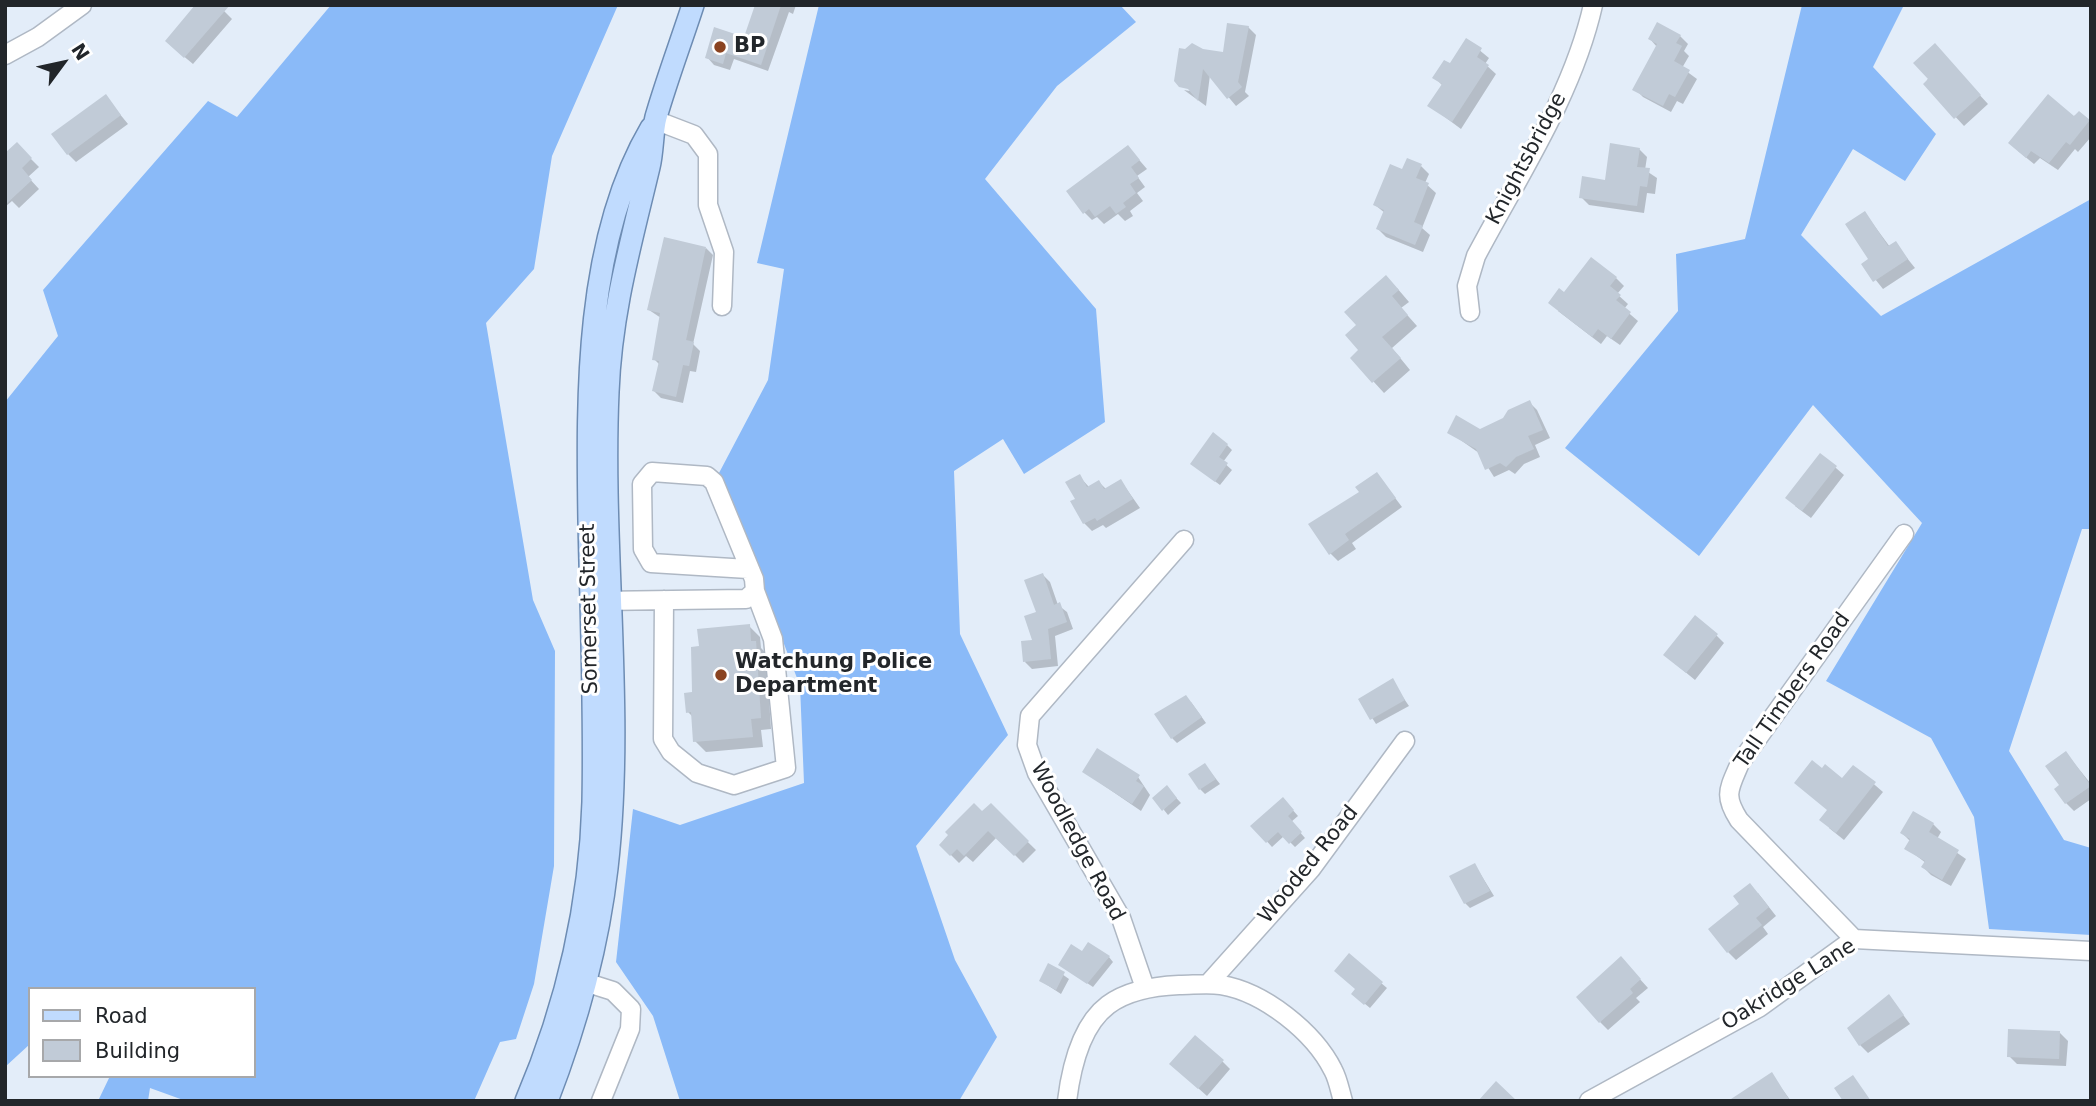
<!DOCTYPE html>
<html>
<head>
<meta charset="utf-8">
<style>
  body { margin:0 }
  #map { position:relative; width:2096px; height:1106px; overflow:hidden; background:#e3edf9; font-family:"DejaVu Sans",sans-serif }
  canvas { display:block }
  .frame { position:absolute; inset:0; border:7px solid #22262a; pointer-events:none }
  .legend { position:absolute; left:28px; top:987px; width:228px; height:91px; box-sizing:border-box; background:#fff; border:2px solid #a7a8aa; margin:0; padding:9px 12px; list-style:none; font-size:21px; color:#22262a }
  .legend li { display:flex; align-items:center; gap:14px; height:35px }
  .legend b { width:35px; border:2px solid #a7a8aa }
  .north { position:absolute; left:28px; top:28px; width:70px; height:70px; -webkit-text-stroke:5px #fff; paint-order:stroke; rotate:57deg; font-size:19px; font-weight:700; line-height:28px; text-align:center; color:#22262a }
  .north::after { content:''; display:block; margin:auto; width:24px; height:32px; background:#22262a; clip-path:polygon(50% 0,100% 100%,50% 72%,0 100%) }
</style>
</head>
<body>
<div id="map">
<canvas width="2096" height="1106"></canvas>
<div class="frame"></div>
<ul class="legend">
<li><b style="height:9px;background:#c0dbfe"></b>Road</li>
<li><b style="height:19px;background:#c1cbd7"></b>Building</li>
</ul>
<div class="north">N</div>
</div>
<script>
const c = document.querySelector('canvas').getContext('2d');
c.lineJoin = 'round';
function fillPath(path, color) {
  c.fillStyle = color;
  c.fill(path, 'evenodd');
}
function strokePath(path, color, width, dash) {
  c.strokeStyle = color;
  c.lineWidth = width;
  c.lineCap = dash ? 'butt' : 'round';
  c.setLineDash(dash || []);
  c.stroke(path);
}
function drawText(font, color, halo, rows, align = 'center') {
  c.font = font + ' "DejaVu Sans",sans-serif';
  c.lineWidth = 6;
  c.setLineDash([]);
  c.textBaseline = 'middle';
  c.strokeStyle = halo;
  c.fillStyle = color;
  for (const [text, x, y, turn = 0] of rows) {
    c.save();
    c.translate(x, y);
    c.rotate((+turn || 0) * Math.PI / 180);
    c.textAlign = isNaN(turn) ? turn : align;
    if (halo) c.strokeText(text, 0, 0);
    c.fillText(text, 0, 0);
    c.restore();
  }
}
const forest = new Path2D(`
  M 331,5 L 618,5 L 552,156 L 534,269 L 486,323 L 533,600 L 555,651 L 554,866 L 534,984 L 516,1039 L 500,1042 L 474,1101 L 186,1101 L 150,1088 L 148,1101 L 98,1101 L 110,1076 L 254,1076 L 254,989 L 30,989 L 30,1044 L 5,1067 L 5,402 L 58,336 L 43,290 L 208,101 L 237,117 Z
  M 819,5 L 1120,5 L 1136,22 L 1057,86 L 985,179 L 1096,309 L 1105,422 L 1024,474 L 1003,439 L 954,471 L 960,634 L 1008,735 L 916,846 L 955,960 L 997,1037 L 959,1101 L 680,1101 L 653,1016 L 616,962 L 633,809 L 680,825 L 804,783 L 800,686 L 719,473 L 768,380 L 784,269 L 757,263 Z
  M 1802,5 L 1904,5 L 1873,67 L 1936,134 L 1905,181 L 1853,149 L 1801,235 L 1881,316 L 2091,199 L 2091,529 L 2082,529 L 2009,751 L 2064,840 L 2091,848 L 2091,935 L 1989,929 L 1974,817 L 1931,738 L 1826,681 L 1922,523 L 1813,405 L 1699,556 L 1565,448 L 1678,311 L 1676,254 L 1745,239 Z`);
const shadow = new Path2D(`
  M 756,5 L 796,5 L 793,14 L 789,12 L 768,71 L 734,59 L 730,70 L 714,65 L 707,57 L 745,39 Z
  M 224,11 L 232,19 L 193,64 L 175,49 Z
  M 1248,27 L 1256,35 L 1245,92 L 1249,96 L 1236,106 L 1210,75 L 1206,106 L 1184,90 L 1196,92 L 1203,50 L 1225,54 Z
  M 1680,36 L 1688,44 L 1684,51 L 1689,56 L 1682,68 L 1697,79 L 1683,104 L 1677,101 L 1671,112 L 1643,97 L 1635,89 L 1657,47 L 1650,39 Z
  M 1467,40 L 1489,58 L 1485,64 L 1496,74 L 1461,129 L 1430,106 L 1443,86 L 1434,77 L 1450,66 Z
  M 1942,54 L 1988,104 L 1964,126 L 1925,84 Z
  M 105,96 L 128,124 L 76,162 L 68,154 Z
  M 2079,113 L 2091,123 L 2091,137 L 2078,152 L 2075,149 L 2058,170 L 2040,158 L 2034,164 L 2018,151 Z
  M 17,145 L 39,167 L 28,177 L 39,189 L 19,208 L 12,201 L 5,207 L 5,156 Z
  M 1128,147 L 1147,169 L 1137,176 L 1145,187 L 1137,193 L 1143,201 L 1130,211 L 1133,216 L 1125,221 L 1118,214 L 1104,224 L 1097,217 L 1092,220 L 1084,212 Z
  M 1639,149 L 1647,157 L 1645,170 L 1657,178 L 1655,194 L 1647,193 L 1644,213 L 1589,205 L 1581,197 L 1607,182 Z
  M 1421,166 L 1429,174 L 1425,183 L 1436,193 L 1422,228 L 1430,235 L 1423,252 L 1386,237 L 1378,229 L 1385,213 L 1375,205 Z
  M 1865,213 L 1890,247 L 1895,243 L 1915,268 L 1883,289 L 1863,264 L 1871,259 Z
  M 706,248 L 713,255 L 693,344 L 700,351 L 696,372 L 690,371 L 683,403 L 661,398 L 654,391 L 660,365 L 654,359 L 661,318 L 649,310 Z
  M 1616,278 L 1624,286 L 1617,294 L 1628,304 L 1624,309 L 1638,321 L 1620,345 L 1607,336 L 1601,344 L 1558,311 L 1564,294 Z
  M 1397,288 L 1409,302 L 1401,308 L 1417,326 L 1392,348 L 1410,370 L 1384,393 L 1352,358 L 1361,351 L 1358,325 Z
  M 1529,402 L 1537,410 L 1550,438 L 1535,445 L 1540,457 L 1524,464 L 1515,474 L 1509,470 L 1494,477 L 1479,453 L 1449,432 L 1479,431 L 1504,419 Z
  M 1227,445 L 1232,450 L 1223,462 L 1232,470 L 1220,485 L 1197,468 Z
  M 1821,455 L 1844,475 L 1811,518 L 1795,506 Z
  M 1377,474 L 1402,507 L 1352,543 L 1356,549 L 1338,561 L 1330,553 L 1361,492 Z
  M 1079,476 L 1089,487 L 1099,482 L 1106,489 L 1121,481 L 1140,508 L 1106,528 L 1103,525 L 1092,531 L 1084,523 L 1077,499 Z
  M 1043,575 L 1050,582 L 1058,605 L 1067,612 L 1073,629 L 1055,636 L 1058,666 L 1032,669 L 1025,662 L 1035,642 Z
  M 749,626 L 760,637 L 761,648 L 766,653 L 771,729 L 761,730 L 763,747 L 706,752 L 695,741 L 693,717 L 688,712 L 694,694 Z
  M 1716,635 L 1724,643 L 1695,680 L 1673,662 Z
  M 1392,681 L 1409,706 L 1376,724 L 1360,699 Z
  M 1191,702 L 1206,723 L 1177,743 L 1172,738 Z
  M 2066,753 L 2091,784 L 2091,799 L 2074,811 L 2066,803 L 2062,786 Z
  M 1205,765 L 1220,784 L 1205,794 L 1200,789 Z
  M 1854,767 L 1883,792 L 1844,840 L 1829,828 L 1829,810 L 1843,781 Z
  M 1084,772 L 1138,777 L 1150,795 L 1141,811 Z
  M 1167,788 L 1181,803 L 1168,815 L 1164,810 Z
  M 1283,799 L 1298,816 L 1291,822 L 1305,838 L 1295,847 L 1284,836 L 1272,847 L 1253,826 Z
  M 991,806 L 1036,850 L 1023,863 L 997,837 L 973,862 L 966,856 L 959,863 L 941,845 Z
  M 1933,824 L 1941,832 L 1937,839 L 1966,859 L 1951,886 L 1931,875 L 1923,867 L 1926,863 L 1906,848 L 1910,841 L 1902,833 Z
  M 1475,865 L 1494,896 L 1470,908 L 1465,903 Z
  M 1758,893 L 1776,916 L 1763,927 L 1768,934 L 1736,960 L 1728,952 Z
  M 1082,954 L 1109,957 L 1113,962 L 1093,987 L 1060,965 Z
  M 1349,956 L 1387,988 L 1370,1008 L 1359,999 Z
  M 1049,965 L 1069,979 L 1061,994 L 1041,981 Z
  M 1629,967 L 1648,988 L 1636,998 L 1640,1002 L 1608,1030 L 1600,1022 Z
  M 1889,996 L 1910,1024 L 1868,1053 L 1860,1045 Z
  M 2060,1033 L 2068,1041 L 2066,1066 L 2017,1064 L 2009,1056 Z
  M 1222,1061 L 1230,1069 L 1207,1096 L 1180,1072 Z
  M 1771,1074 L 1791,1101 L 1730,1101 Z`);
const building = new Path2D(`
  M 195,5 L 230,5 L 184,58 L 165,41 Z
  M 755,5 L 781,5 L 761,65 L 726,53 L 723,64 L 705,58 L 714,27 L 744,37 Z
  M 1657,22 L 1681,35 L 1676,43 L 1682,46 L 1674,61 L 1690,70 L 1675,97 L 1669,94 L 1663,106 L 1632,90 L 1657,44 L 1648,39 Z
  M 1227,23 L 1249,26 L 1238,82 L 1242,87 L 1227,99 L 1203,69 L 1198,101 L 1188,89 L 1179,87 L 1174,81 L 1179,48 L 1185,49 L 1192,43 L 1203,49 L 1223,52 Z
  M 1466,38 L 1482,48 L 1477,57 L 1489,65 L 1452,122 L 1427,106 L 1442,84 L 1432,78 L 1444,60 L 1450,63 Z
  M 1935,43 L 1981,95 L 1954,119 L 1923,84 L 1928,79 L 1913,63 Z
  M 106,94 L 121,115 L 67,155 L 51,134 Z
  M 2048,94 L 2074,116 L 2079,111 L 2090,120 L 2070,145 L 2066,142 L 2049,163 L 2031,151 L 2026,158 L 2008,143 Z
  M 17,142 L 32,158 L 22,168 L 32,180 L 5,205 L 5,153 Z
  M 1610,143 L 1640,148 L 1637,167 L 1650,168 L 1647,187 L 1640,186 L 1637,206 L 1579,198 L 1582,176 L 1605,180 Z
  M 1128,145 L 1140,160 L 1131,167 L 1139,178 L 1130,184 L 1136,193 L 1123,203 L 1126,207 L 1116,214 L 1110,206 L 1095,217 L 1089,209 L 1083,214 L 1066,191 Z
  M 1407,158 L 1422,164 L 1416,178 L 1429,183 L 1414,222 L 1423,226 L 1415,245 L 1376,229 L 1384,210 L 1373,205 L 1390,164 L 1402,169 Z
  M 1865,211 L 1888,246 L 1896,241 L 1908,259 L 1873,282 L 1861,264 L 1868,259 L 1845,224 Z
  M 664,237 L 706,247 L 686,340 L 694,342 L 689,366 L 683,365 L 676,397 L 652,391 L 659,361 L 652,360 L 660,313 L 647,310 Z
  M 1591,257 L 1617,277 L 1610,286 L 1621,295 L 1616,300 L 1631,312 L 1611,339 L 1598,329 L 1592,337 L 1548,303 L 1559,288 L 1564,292 Z
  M 1386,275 L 1399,290 L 1392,296 L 1408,315 L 1382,337 L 1401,358 L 1372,383 L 1350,358 L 1358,350 L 1345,335 L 1356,325 L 1344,312 Z
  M 1530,400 L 1543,430 L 1528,436 L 1534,449 L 1516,457 L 1506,467 L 1500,463 L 1485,470 L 1476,449 L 1447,433 L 1456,415 L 1480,429 L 1503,418 L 1508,410 Z
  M 1213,432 L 1228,444 L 1219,457 L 1228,463 L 1215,482 L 1190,464 Z
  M 1820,453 L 1837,466 L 1802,511 L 1785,498 Z
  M 1377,472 L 1396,498 L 1345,534 L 1349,540 L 1329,555 L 1308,524 L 1359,492 L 1355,487 Z
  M 1080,474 L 1087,487 L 1099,480 L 1104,489 L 1121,479 L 1133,499 L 1097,521 L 1095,518 L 1083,524 L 1070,501 L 1075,499 L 1065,482 Z
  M 1043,573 L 1054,605 L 1060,602 L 1067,622 L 1048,629 L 1051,659 L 1023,662 L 1021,641 L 1032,640 L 1024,616 L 1036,612 L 1024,580 Z
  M 1695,615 L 1718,634 L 1686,673 L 1663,655 Z
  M 750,624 L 751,641 L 756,641 L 761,718 L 751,719 L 753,737 L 693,742 L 691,712 L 686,713 L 684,693 L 692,692 L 691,647 L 699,646 L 697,629 Z
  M 1393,678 L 1405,700 L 1370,720 L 1358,699 Z
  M 1186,695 L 1202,717 L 1171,739 L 1154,714 Z
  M 1097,748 L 1140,775 L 1136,781 L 1144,786 L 1132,804 L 1082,772 Z
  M 2066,751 L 2091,786 L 2065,804 L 2054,789 L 2059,785 L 2045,766 Z
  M 1812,760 L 1822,768 L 1825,764 L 1842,778 L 1853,765 L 1876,782 L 1836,833 L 1819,820 L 1827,810 L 1794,783 Z
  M 1205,763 L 1216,779 L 1199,790 L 1188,774 Z
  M 1167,785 L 1177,798 L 1162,811 L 1152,798 Z
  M 1283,797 L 1294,810 L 1288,816 L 1302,832 L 1289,844 L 1278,832 L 1266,843 L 1250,826 Z
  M 974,803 L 982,811 L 991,803 L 1029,841 L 1014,856 L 988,831 L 964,856 L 957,849 L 950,856 L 939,845 L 948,835 L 945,832 Z
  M 1913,811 L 1934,823 L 1929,832 L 1959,850 L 1942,880 L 1921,867 L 1925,861 L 1904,849 L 1910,839 L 1900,833 Z
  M 1475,863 L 1490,891 L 1464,904 L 1449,876 Z
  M 1750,883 L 1769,907 L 1756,918 L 1762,925 L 1727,953 L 1708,929 L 1739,904 L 1733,896 Z
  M 1088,942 L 1110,956 L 1087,984 L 1058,965 L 1071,944 L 1082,951 Z
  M 1349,953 L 1383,982 L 1364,1005 L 1351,994 L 1355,989 L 1334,971 Z
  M 1621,956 L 1641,979 L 1630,989 L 1633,993 L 1599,1023 L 1576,997 Z
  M 1048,963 L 1065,972 L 1056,990 L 1039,981 Z
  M 1889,994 L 1904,1015 L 1859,1046 L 1847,1028 Z
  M 2008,1029 L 2060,1031 L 2059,1059 L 2007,1057 Z
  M 1195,1035 L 1224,1060 L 1198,1089 L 1169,1064 Z
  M 1772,1072 L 1790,1101 L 1728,1101 Z
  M 1853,1075 L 1871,1101 L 1843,1101 L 1834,1088 Z
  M 1496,1081 L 1517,1101 L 1478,1101 Z`);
const minor = new Path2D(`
  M 5,55 L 38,37 L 82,5
  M 655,120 L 694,135 L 708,154 L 708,205 L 724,252 L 722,306
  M 1470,312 L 1467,286 L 1476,256 C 1519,175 1573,94 1593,5
  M 664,600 L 663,739 L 671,752 L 697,773 L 734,785 L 786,768 L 773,639 L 755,591
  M 599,601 L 746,599 L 755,591 L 754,579 L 714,482 L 707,476 L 652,472 L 642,484 L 643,549 L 651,563 L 748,569
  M 1854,939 L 1739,820 C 1723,795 1729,789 1740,763 L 1904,534
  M 575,979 L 613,991 L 631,1009 L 630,1029 L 601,1101
  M 1208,984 L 1311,869 L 1405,741
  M 1145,988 L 1121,918 L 1037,773 L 1027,745 L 1030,716 L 1184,540
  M 1067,1101 C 1071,1069 1080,1026 1108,1005 C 1128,990 1155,986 1179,985 C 1193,985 1207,983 1221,985 C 1264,992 1314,1032 1333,1070 C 1338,1079 1340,1091 1343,1101
  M 1589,1101 L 1760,1007 L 1854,939 L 2091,951`);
const major = new Path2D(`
  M 526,1101 C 566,1007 590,904 593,802 C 595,709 591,614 589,521 C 587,394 585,240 651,128
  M 547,1101 C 576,1026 598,948 607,868 C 625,711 601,550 608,392 C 611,312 631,243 649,167 C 653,151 652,133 656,117 C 667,79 681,42 693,5`);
const markers = [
  [720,47,7,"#8a4320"],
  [721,675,7,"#8a4320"]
];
const poiNames = [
  ["BP",734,47],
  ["Watchung Police",735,663],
  ["Department",735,687]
];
const streetNames = [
  ["Knightsbridge",1527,159,-62],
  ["Somerset Street",590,609,-91],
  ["Tall Timbers Road",1793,691,-55],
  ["Woodledge Road",1077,842,62],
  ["Wooded Road",1309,865,-51],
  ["Oakridge Lane",1789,985,-32]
];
fillPath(forest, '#8abaf8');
fillPath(shadow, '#0003');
fillPath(building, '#c1cbd7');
strokePath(minor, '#afb8c4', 21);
strokePath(major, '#6d8cb3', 24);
strokePath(minor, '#fff', 18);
strokePath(major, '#c0dbfe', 21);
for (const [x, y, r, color] of markers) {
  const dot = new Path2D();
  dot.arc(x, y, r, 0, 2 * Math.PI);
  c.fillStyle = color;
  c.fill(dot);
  strokePath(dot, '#fff', 2.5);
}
drawText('bold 21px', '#22262a', '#fff', poiNames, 'left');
drawText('21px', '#22262a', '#fff', streetNames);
</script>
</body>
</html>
